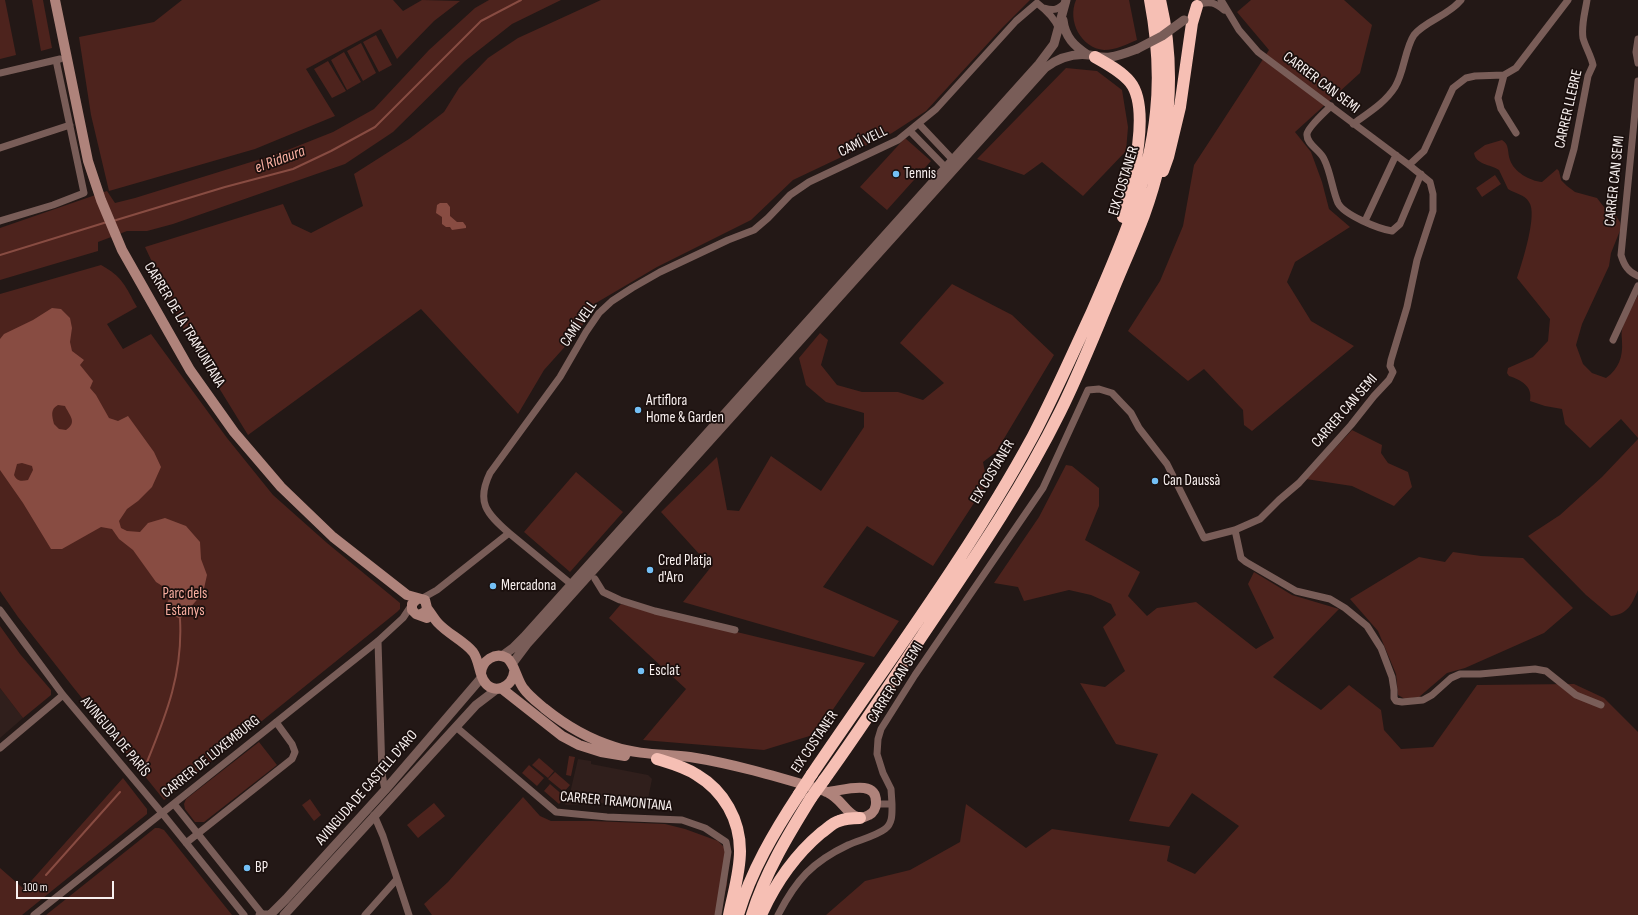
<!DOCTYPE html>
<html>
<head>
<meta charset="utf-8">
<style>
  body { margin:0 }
  #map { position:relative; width:1638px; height:915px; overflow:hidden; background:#231816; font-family:"Sofia Sans Condensed",sans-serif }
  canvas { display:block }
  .scale { position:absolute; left:16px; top:881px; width:98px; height:18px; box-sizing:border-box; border:2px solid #f8f0ef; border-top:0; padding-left:5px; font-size:12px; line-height:14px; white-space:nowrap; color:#f8f0ef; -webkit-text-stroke:3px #1a0f0d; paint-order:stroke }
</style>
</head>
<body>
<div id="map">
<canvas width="1638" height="915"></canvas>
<div class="scale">100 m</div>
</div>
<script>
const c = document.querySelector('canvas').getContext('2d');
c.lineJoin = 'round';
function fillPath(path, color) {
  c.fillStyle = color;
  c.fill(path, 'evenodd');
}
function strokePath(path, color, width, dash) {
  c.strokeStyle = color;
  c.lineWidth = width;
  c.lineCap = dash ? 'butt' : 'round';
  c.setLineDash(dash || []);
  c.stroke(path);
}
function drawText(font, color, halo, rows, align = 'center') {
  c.font = font + ' "Sofia Sans Condensed",sans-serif';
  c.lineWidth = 3.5;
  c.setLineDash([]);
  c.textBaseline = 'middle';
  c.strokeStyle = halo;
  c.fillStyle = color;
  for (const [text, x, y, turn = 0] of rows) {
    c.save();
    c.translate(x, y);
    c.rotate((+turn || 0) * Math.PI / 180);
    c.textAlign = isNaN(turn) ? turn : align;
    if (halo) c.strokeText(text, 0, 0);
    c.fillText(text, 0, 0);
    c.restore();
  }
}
const built = new Path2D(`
  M 0,688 L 23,718 L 0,738 Z
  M 578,759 L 591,761 L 591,764 L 648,775 L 652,779 L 647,804 L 640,808 L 601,803 L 565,805 L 570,793 Z`);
const green = new Path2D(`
  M 0,0 L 5,0 L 16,55 L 0,59 Z
  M 32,0 L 43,0 L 52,48 L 41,51 Z
  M 182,0 L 393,0 L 403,11 L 422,0 L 460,1 L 434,21 L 397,59 L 381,29 L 306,69 L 335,116 L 255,149 L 109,191 L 91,115 L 79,37 L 154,22 Z
  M 489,0 L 561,0 L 512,24 L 465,61 L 393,132 L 345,164 L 173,224 L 147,231 L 127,231 L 98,242 L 98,251 L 0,280 L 0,228 L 107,191 L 115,203 L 135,198 L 280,153 L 333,132 L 374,109 L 429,50 L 475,8 Z
  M 601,0 L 1030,0 L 1002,28 L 926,111 L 892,133 L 793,180 L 751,220 L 657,267 L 596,303 L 579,331 L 544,370 L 518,414 L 421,309 L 248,435 L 187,336 L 145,247 L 283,204 L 292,224 L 311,233 L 363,206 L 354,174 L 409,139 L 444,112 L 459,88 L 488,58 L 518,38 Z
  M 1076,0 L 1129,0 L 1137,40 C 1127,44 1116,50 1104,50 C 1081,48 1067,21 1076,0 Z
  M 1251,0 L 1344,0 L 1372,25 L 1360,73 L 1295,132 L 1311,152 L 1322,182 L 1329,209 L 1350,227 L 1295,262 L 1287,282 L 1311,321 L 1354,346 L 1252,431 L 1244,425 L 1243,410 L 1204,369 L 1188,381 L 1128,331 L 1160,281 L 1183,226 L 1194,165 L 1269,50 L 1237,12 Z
  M 376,35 L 392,65 L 379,72 L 363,42 Z
  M 361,43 L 376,73 L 363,81 L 347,51 Z
  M 344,52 L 361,82 L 347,90 L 331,60 Z
  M 328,61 L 346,91 L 332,98 L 314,69 Z
  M 1066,68 L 1097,71 L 1122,90 L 1128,127 L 1126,151 L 1083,196 L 1042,162 L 1024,175 L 977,159 Z
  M 905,138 L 931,161 L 887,210 L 860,187 Z
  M 1502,140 C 1510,145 1507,152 1510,160 C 1514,172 1530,181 1542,182 L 1557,169 L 1559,171 L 1561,180 L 1567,186 L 1575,192 L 1597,198 L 1607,211 L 1616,216 L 1620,222 L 1621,228 L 1611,253 L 1609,266 L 1582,324 L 1576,345 L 1583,364 L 1592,373 L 1606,378 C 1619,369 1623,356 1622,342 C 1622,338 1621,333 1622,330 C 1624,320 1633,305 1638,295 L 1638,438 L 1621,419 L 1590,448 L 1565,424 L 1562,409 L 1545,406 L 1530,401 C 1533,386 1521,380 1509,376 L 1507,373 L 1508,368 L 1533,357 L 1548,341 L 1550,319 L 1517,278 C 1522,263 1538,214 1529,202 C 1524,194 1516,194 1508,189 L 1499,170 C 1490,164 1476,165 1474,153 L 1485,145 Z
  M 1495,175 L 1501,184 L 1482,197 L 1476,188 Z
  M 101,265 C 123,277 125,286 137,307 L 107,324 L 123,349 L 151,334 L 227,438 L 273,495 L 327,543 L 400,603 L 400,609 L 397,612 L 164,800 L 73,687 L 18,617 L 0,591 L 0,294 Z
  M 952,284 L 1012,315 L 1054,355 L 996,452 L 983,462 L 987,483 L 933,566 L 867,526 L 823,587 L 899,621 L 874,657 L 683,602 L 711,567 L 661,512 L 717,457 L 727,510 L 739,511 L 771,456 L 821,491 L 864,427 L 864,413 L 826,402 L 806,385 L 799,358 L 820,333 L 828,340 L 821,365 L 837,385 L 862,392 L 898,392 L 923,400 L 944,383 L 900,343 Z
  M 1352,430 L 1382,445 L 1381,453 L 1388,463 L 1408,472 L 1412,487 L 1394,506 L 1352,486 L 1306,479 Z
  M 1638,439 L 1638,590 C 1632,603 1629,614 1611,616 L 1586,595 L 1528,536 L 1560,515 L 1602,477 Z
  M 1066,465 L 1072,466 L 1099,488 L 1099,506 L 1085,540 L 1140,572 L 1128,596 L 1147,616 L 1157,608 L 1196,602 L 1256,649 L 1274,638 L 1248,584 L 1254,572 L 1292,595 L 1339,609 L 1273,677 L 1321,710 L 1349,685 L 1381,710 L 1384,730 L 1401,749 L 1433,747 L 1477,685 L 1574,684 L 1604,698 L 1638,732 L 1638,915 L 826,915 L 865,881 L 910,870 L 960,842 L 966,804 L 1026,848 L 1052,829 L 1170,846 L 1167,861 L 1195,874 L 1239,826 L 1192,793 L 1169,827 L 1129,821 L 1158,754 L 1116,744 L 1080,683 L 1105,687 L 1125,671 L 1103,627 L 1116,615 L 1111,604 L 1091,595 L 1069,590 L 1024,601 L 1018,587 L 994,583 L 1039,517 Z
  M 576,472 L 623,512 L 570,572 L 524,532 Z
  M 1453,552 L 1481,556 L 1523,558 L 1573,608 L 1544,633 L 1465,668 L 1447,673 L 1419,697 L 1405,699 L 1398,695 L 1396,674 L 1378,631 L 1350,599 L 1419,557 L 1445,562 Z
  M 621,604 L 865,663 L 816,734 L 764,750 L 643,740 L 686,689 L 609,618 Z
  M 0,626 L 20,654 L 51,690 L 51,695 L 23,718 L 0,688 Z
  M 259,742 L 277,765 L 204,822 L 195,822 L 185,809 L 184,804 L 186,799 Z
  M 569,756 L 575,757 L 571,776 L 566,775 Z
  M 539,758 L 554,771 L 548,778 L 532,765 Z
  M 529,765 L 544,778 L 537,786 L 522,773 Z
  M 555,772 L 570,785 L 564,792 L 548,779 Z
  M 123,778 L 147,809 L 147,814 L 22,915 L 0,915 L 0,868 L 24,889 Z
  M 550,784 L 565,797 L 559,804 L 544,791 Z
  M 523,797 L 540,816 L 551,821 L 593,821 L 665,824 L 685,829 L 718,841 L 725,848 L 728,860 L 727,885 L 718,915 L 432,915 L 424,904 L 448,882 Z
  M 310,799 L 321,815 L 314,821 L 302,805 Z
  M 434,803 L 445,816 L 418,838 L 407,825 Z
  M 155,828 L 159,828 L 164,830 L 232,915 L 46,915 Z`);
const water = new Path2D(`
  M 440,203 L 447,203 L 450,207 L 450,216 L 457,222 L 463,222 L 466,226 L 466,228 L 452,230 L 450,227 L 446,227 L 442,224 L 442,217 L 436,213 L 437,205 Z
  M 52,308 L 61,309 L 70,318 L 72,328 L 70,342 L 72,351 L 84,360 L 80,365 L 93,381 L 90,388 L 96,395 L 109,418 L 118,421 L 128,416 L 154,452 L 161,467 L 152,487 L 138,501 L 127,509 L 119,521 L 121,528 L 127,531 L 140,532 L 148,523 L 165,518 L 186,526 L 200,542 L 201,559 L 207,575 L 203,593 L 180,619 L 175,616 L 168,614 L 167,603 L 170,597 L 167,589 L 156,582 L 133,550 L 119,539 L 112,529 L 101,527 L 62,549 L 51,549 L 23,503 L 0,470 L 0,339 L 4,334 L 33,320 ZM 58,405 L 65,406 C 69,415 78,422 66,430 L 59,429 L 54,424 C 52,416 50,409 58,405 ZM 22,463 L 32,466 L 33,470 L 28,480 C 22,481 17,482 14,475 L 17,464 Z`);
const stream = new Path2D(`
  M 113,221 L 225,187 L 293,169 L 331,151 L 375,127 L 481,21 L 521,0
  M 0,255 L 107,222
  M 140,770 L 147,762 C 167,713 183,672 180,619
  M 46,875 L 120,792`);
const minor = new Path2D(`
  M 1200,4 C 1211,1 1215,3 1224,10
  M 1044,8 C 1054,11 1058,10 1066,2
  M 1638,39 L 1636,52 L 1638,63
  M 0,73 L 60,59
  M 1504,75 L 1498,98 L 1501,109 L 1516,133
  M 1638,81 L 1621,255 C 1624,265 1628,272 1638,276
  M 1331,106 C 1325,112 1308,127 1307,134 C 1306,144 1320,150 1324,159 C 1331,173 1332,189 1338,203 C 1344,215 1379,229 1392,231 L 1400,224 L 1421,174
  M 919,124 L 953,160
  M 1353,124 C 1368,113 1385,103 1395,87 C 1404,73 1405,48 1414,35 C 1425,21 1448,16 1461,0
  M 910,131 L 946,168
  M 0,148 L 70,125
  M 1409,165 L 1424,151 L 1453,88 L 1466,78 L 1475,76 L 1504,75 L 1516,68 L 1568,0
  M 1566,177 L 1574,149 L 1588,76 L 1593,65 C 1591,56 1585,46 1583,38 C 1581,25 1585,13 1587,0
  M 0,221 L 53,205 L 84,193 L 56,60
  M 1365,221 L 1396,155
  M 1613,340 L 1638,286
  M 1235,530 L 1241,558 L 1246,562 L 1296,591 L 1330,599 L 1345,608 L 1367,626 L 1381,648 L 1392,677 L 1394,690 L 1394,698 L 1396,701 L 1402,702 L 1423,700 L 1432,695 L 1451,678 L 1460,674 L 1480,674 L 1535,669 L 1546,671 L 1576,695 L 1601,705
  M 509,533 L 571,584
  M 595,579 L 603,592 L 620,600 L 655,611 L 735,630
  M 421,599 L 437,590 L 509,533 C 486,513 476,502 490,473 L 560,377 L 586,332 L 599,313 L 612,301 L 632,288 L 660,272 L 728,240 L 754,230 L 768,218 L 790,195 L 809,182 L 898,140 L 936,109 L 1016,21 L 1037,3 C 1046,10 1055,18 1059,29
  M 0,610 L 63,695 L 162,813 L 244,915
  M 378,641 L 382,774 L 385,790
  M 456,727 L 556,812 L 607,817 L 682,820 L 705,828 L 726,842 L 728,852 L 718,915
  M 0,748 L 63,695
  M 174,804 L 262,914
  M 892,804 L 891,789 L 883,773 L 877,754 L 878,739 L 881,729 L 915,675 L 1043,488 L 1088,390 L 1099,389 L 1112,393 L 1131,413 L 1139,428 L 1167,464 L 1204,538 L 1235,530 L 1260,519 L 1279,500 L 1299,483 L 1351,425 L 1374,396 L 1389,380 L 1393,372 L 1390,366 L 1391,360 L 1407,307 L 1417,260 L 1433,211 L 1433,194 L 1430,182 L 1409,165 L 1258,52 L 1239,30 L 1221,0
  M 374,815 L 383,836 L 409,915
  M 186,843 L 292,759 L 295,752 L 292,744 L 276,722
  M 34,915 L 378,641 L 403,618 L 411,606
  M 365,915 L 397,879
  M 778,915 C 796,880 812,862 848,845 C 859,840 876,836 885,829 C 893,823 892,813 892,804 L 876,804`);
const tertiary = new Path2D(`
  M 1063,20 C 1065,37 1074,46 1088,55
  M 502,656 L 513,648 L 524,637 L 1039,64 L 1054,44 L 1066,0
  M 512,664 L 527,644 L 1045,68 C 1057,59 1072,53 1089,55 C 1096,56 1102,58 1110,57 C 1119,56 1129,52 1137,49
  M 260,915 L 268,915
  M 270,915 L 286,899 L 385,790 L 482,677
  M 284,915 L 476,705 L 497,689`);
const secondary = new Path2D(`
  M 55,0 L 88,161 L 101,200 L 122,250 L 190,370 L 234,432 L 281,487 L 333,537 L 407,595 L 425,600 L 427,608 L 425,612 L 421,614
  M 417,599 L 412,604 L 412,610 L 416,614 L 427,618
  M 427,608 C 431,613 434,619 438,623 C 448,634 464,641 473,652 C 479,660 479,673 484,681 C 493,696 513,687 514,672
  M 481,673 C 482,661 495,651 507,658 C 515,664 517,681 524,689 C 529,696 537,702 544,708 C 565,725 588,739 615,747 C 639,755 665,754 690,757 C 735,764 778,777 822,790 C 828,792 834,796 839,801 C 847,809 855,823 869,815 C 873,813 876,808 876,803 C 877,777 840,792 826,792
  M 501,688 L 562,736 L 579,745 L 601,752 L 625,756`);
const motorway = new Path2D(`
  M 1095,57 C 1107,64 1121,71 1130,82 C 1152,109 1131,185 1123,217
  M 1163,171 L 1168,157 L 1180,107 L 1192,23 L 1197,6
  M 657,759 C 670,763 685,767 697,775 C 724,791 740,820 740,851 C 740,873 733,894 729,915
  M 812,774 C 887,663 969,554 1033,436 C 1054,396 1072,355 1091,314 C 1119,250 1149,183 1156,112 C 1160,75 1157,37 1150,0
  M 824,780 C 858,733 890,684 922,636 C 971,563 1021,491 1060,412 C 1078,376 1093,338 1109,300 C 1120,272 1133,244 1144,215 C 1169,147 1177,71 1160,0
  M 738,915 C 751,871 774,832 799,794
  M 752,915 C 765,873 788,835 811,798
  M 761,915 C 775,884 795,855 821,833 C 827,829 832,823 839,821 C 846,818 853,818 860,818`);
const tertiaryBridge = new Path2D(`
  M 1137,49 L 1162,36 L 1184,20`);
const motorwayBridge = new Path2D(`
  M 799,794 L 812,774
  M 811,798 L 824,780`);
const markers = [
  [896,174,4,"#74c0f6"],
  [638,410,4,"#74c0f6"],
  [1155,481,4,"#74c0f6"],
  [650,570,4,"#74c0f6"],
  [493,586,4,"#74c0f6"],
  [641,671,4,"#74c0f6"],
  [247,868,4,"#74c0f6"]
];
const streetNames = [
  ["CARRER CAN SEMI",1321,83,37],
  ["CARRER LLEBRE",1569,109,-77],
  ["CAMÍ VELL",863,142,-26],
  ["EIX COSTANER",1124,181,-73],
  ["CARRER CAN SEMI",1615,181,-84],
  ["CAMÍ VELL",579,324,-55],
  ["CARRER DE LA TRAMUNTANA",184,325,59],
  ["CARRER CAN SEMI",1345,411,-49],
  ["EIX COSTANER",993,472,-59],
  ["CARRER CAN SEMI",896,683,-58],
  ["AVINGUDA DE PARÍS",115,737,50],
  ["EIX COSTANER",815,742,-56],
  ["CARRER DE LUXEMBURG",211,757,-39],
  ["AVINGUDA DE CASTELL D'ARO",367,788,-49],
  ["CARRER TRAMONTANA",616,802,5]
];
const poiNames = [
  ["Tennis",904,174],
  ["Artiflora",646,401],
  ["Home & Garden",646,418],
  ["Can Daussà",1163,481],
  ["Cred Platja",658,561],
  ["d'Aro",658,578],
  ["Mercadona",501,586],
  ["Esclat",649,671],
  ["BP",255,868]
];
const parkNames = [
  ["Parc dels",185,594],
  ["Estanys",185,611]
];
const waterNames = [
  ["el Ridaura",280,160,-20]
];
fillPath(built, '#301f1c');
fillPath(green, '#4d231d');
fillPath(water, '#884c42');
strokePath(stream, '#884c42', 2);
strokePath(minor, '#795d58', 7);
strokePath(tertiary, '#795d58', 9);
strokePath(secondary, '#af837b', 10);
strokePath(motorway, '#f6bfb4', 12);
strokePath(tertiaryBridge, '#795d58', 9);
strokePath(motorwayBridge, '#f6bfb4', 12);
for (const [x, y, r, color] of markers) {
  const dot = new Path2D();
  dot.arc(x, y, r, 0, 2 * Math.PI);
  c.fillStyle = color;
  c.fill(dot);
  strokePath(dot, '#1a0f0d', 1.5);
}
drawText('15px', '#f8f0ef', '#1a0f0d', streetNames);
drawText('15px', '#f8f0ef', '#1a0f0d', poiNames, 'left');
drawText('15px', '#f8aea0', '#1a0f0d', parkNames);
drawText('italic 16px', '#fab0a2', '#1a0f0d', waterNames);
</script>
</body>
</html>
